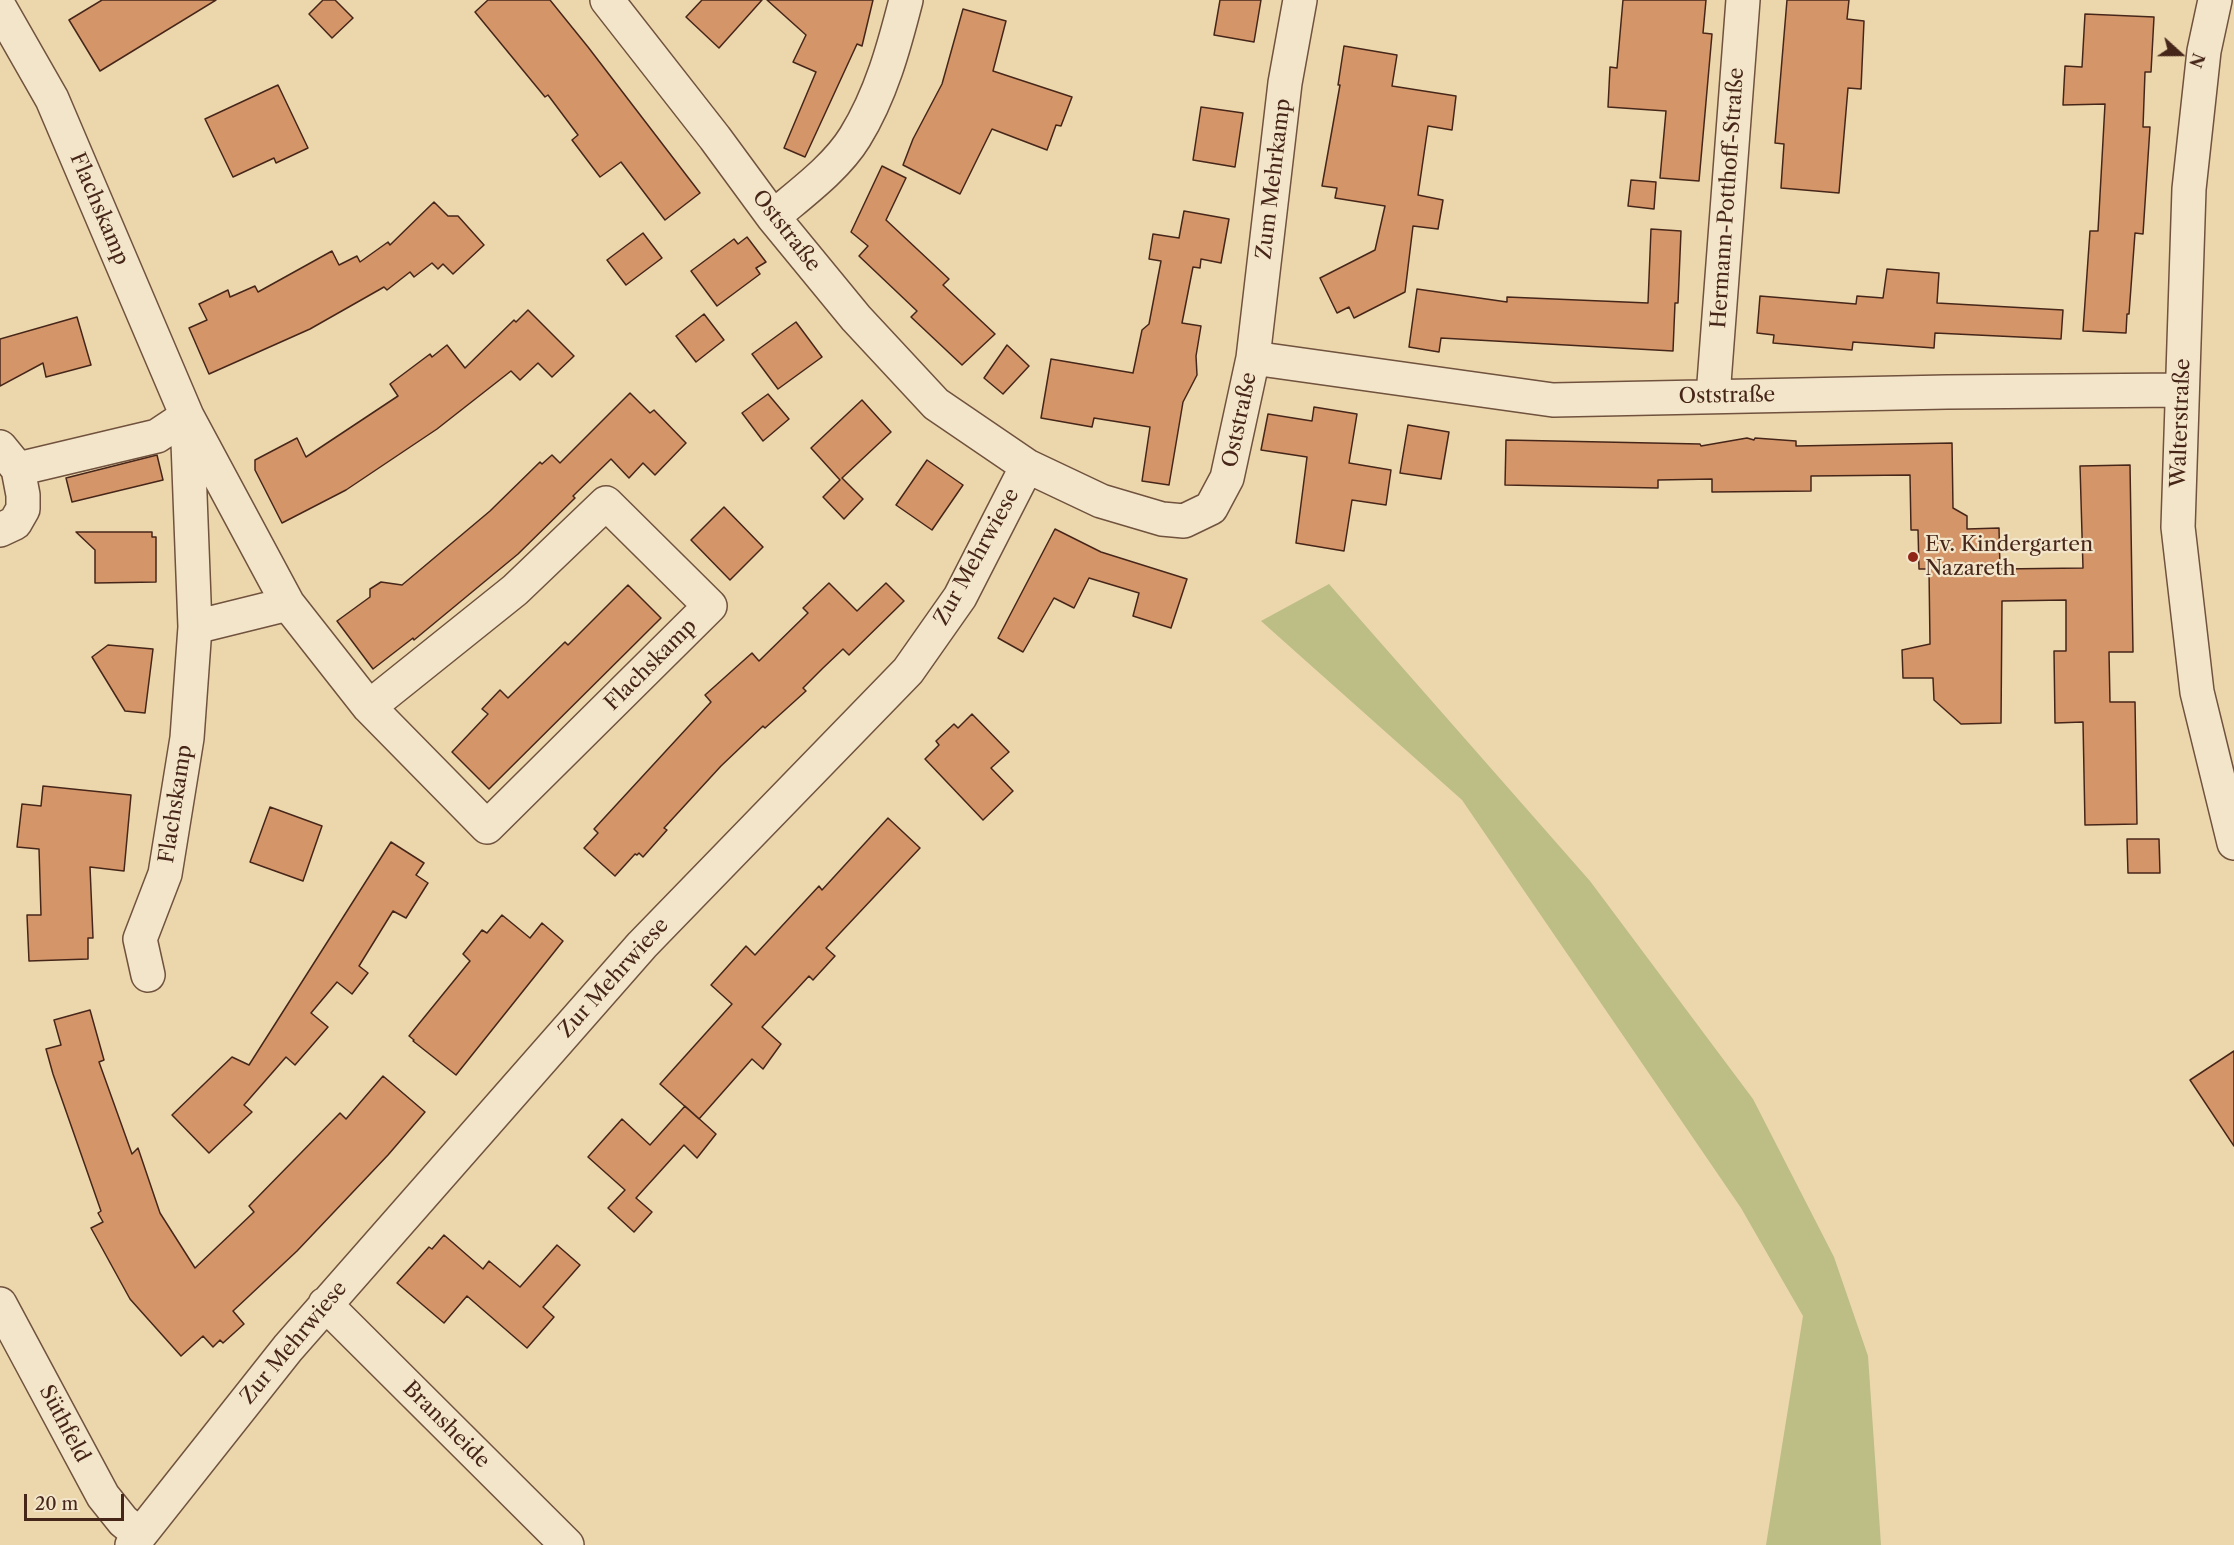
<!DOCTYPE html>
<html>
<head>
<meta charset="utf-8">
<style>
  body { margin:0 }
  #map { position:relative; width:2234px; height:1545px; overflow:hidden; background:#ecd7ac; font-family:"Libre Caslon Text",serif }
  canvas { display:block }
  .north { position:absolute; left:2150px; top:24px; width:60px; height:60px; -webkit-text-stroke:4px #f3e5c9; paint-order:stroke; rotate:111deg; font-size:16px; font-weight:700; line-height:24px; text-align:center; color:#47261a }
  .north::after { content:''; display:block; margin:auto; width:21px; height:27px; background:#47261a; clip-path:polygon(50% 0,100% 100%,50% 72%,0 100%) }
  .scale { position:absolute; left:24px; top:1494px; width:100px; height:27px; box-sizing:border-box; border:3px solid #47261a; border-top:0; padding-left:8px; font-size:18px; line-height:21px; white-space:nowrap; color:#47261a; -webkit-text-stroke:4px #f3e5c9; paint-order:stroke }
</style>
</head>
<body>
<div id="map">
<canvas width="2234" height="1545"></canvas>
<div class="north">N</div>
<div class="scale">20 m</div>
</div>
<script>
const c = document.querySelector('canvas').getContext('2d');
c.lineJoin = 'round';
function fillPath(path, color) {
  c.fillStyle = color;
  c.fill(path, 'evenodd');
}
function strokePath(path, color, width, dash) {
  c.strokeStyle = color;
  c.lineWidth = width;
  c.lineCap = dash ? 'butt' : 'round';
  c.setLineDash(dash || []);
  c.stroke(path);
}
function drawText(font, color, halo, rows, align = 'center') {
  c.font = font + ' "Libre Caslon Text",serif';
  c.lineWidth = 4.5;
  c.setLineDash([]);
  c.textBaseline = 'middle';
  c.strokeStyle = halo;
  c.fillStyle = color;
  for (const [text, x, y, turn = 0] of rows) {
    c.save();
    c.translate(x, y);
    c.rotate((+turn || 0) * Math.PI / 180);
    c.textAlign = isNaN(turn) ? turn : align;
    if (halo) c.strokeText(text, 0, 0);
    c.fillText(text, 0, 0);
    c.restore();
  }
}
const green = new Path2D(`
  M 1329,584 L 1590,881 L 1753,1099 L 1834,1257 L 1868,1356 L 1881,1545 L 1766,1545 L 1803,1316 L 1741,1208 L 1462,800 L 1261,621 Z`);
const building = new Path2D(`
  M 102,0 L 216,0 L 100,71 L 69,20 Z
  M 323,0 L 335,0 L 353,18 L 332,38 L 309,14 Z
  M 488,0 L 550,0 L 588,47 L 700,193 L 665,220 L 621,162 L 600,177 L 572,140 L 578,135 L 548,95 L 545,97 L 475,12 Z
  M 702,0 L 762,0 L 719,48 L 686,17 Z
  M 767,0 L 873,0 L 862,46 L 857,44 L 805,157 L 784,148 L 816,72 L 793,62 L 806,35 Z
  M 1220,0 L 1261,0 L 1254,42 L 1214,35 Z
  M 1623,0 L 1706,0 L 1703,33 L 1712,34 L 1699,181 L 1660,178 L 1666,111 L 1608,107 L 1610,67 L 1617,68 Z
  M 1787,0 L 1849,0 L 1847,19 L 1864,21 L 1861,89 L 1848,88 L 1839,193 L 1781,188 L 1784,144 L 1775,143 Z
  M 963,9 L 1006,21 L 993,71 L 1072,97 L 1061,126 L 1056,125 L 1047,150 L 992,129 L 960,194 L 903,165 L 913,139 L 942,84 Z
  M 2085,14 L 2154,17 L 2151,72 L 2145,72 L 2143,127 L 2150,127 L 2143,234 L 2135,233 L 2129,314 L 2127,314 L 2126,333 L 2083,331 L 2090,231 L 2098,231 L 2105,104 L 2063,105 L 2065,66 L 2082,67 Z
  M 1344,46 L 1397,55 L 1392,86 L 1456,96 L 1452,130 L 1428,126 L 1418,195 L 1443,200 L 1438,229 L 1413,226 L 1405,292 L 1354,318 L 1349,307 L 1337,313 L 1320,278 L 1375,250 L 1385,206 L 1335,198 L 1337,188 L 1322,186 L 1340,85 L 1338,85 Z
  M 278,85 L 308,148 L 276,163 L 274,158 L 233,177 L 205,119 Z
  M 1201,107 L 1243,113 L 1235,167 L 1193,160 Z
  M 882,166 L 906,178 L 886,220 L 949,279 L 943,285 L 995,334 L 962,365 L 911,317 L 917,311 L 859,256 L 868,246 L 851,232 Z
  M 1631,180 L 1656,182 L 1654,209 L 1628,206 Z
  M 434,202 L 448,216 L 458,216 L 484,245 L 453,274 L 443,264 L 438,269 L 432,263 L 414,277 L 410,272 L 387,290 L 384,287 L 310,329 L 209,374 L 189,328 L 207,320 L 199,304 L 228,290 L 230,297 L 255,286 L 258,292 L 332,251 L 339,265 L 357,256 L 360,262 L 388,242 L 390,245 Z
  M 1184,211 L 1229,219 L 1221,263 L 1201,259 L 1200,268 L 1193,267 L 1182,323 L 1201,326 L 1196,356 L 1197,375 L 1183,402 L 1169,485 L 1142,481 L 1150,427 L 1094,418 L 1092,427 L 1041,418 L 1051,359 L 1133,373 L 1142,330 L 1149,324 L 1161,261 L 1149,259 L 1153,234 L 1179,238 Z
  M 1651,229 L 1681,231 L 1678,303 L 1675,303 L 1673,351 L 1441,338 L 1439,352 L 1409,347 L 1417,289 L 1507,302 L 1507,297 L 1648,303 Z
  M 643,233 L 662,258 L 626,285 L 607,260 Z
  M 747,237 L 766,262 L 756,268 L 760,274 L 717,306 L 691,271 L 734,239 L 738,244 Z
  M 1887,269 L 1939,273 L 1937,303 L 2063,310 L 2061,339 L 1935,333 L 1934,348 L 1853,342 L 1852,350 L 1773,343 L 1774,335 L 1757,333 L 1760,296 L 1856,304 L 1857,296 L 1883,298 Z
  M 528,310 L 574,356 L 552,377 L 538,363 L 520,380 L 511,371 L 437,429 L 346,490 L 282,523 L 255,470 L 255,460 L 297,438 L 306,457 L 398,396 L 390,384 L 430,354 L 432,357 L 447,345 L 465,368 L 514,320 L 516,322 Z
  M 704,314 L 724,340 L 696,362 L 676,336 Z
  M 77,317 L 91,365 L 46,377 L 43,363 L 0,386 L 0,339 Z
  M 796,322 L 822,357 L 778,389 L 752,354 Z
  M 1007,345 L 1029,366 L 1003,394 L 984,378 Z
  M 630,393 L 650,413 L 654,410 L 686,443 L 655,475 L 643,463 L 629,478 L 611,459 L 573,496 L 575,498 L 518,554 L 414,640 L 413,638 L 373,669 L 337,621 L 370,597 L 370,589 L 381,582 L 402,585 L 490,511 L 540,462 L 542,464 L 552,455 L 560,463 Z
  M 768,394 L 789,419 L 763,441 L 742,413 Z
  M 862,400 L 891,432 L 842,478 L 863,499 L 844,519 L 823,497 L 840,480 L 811,448 Z
  M 1314,407 L 1357,414 L 1349,463 L 1391,470 L 1386,505 L 1352,500 L 1344,551 L 1296,543 L 1307,457 L 1261,450 L 1268,414 L 1312,421 Z
  M 1408,425 L 1449,432 L 1441,479 L 1400,473 Z
  M 1747,438 L 1754,440 L 1755,438 L 1796,441 L 1796,446 L 1952,443 L 1953,508 L 1967,516 L 1967,529 L 1999,528 L 2000,569 L 2083,568 L 2080,466 L 2130,465 L 2133,652 L 2109,652 L 2110,702 L 2135,702 L 2137,824 L 2085,825 L 2083,722 L 2055,723 L 2054,651 L 2066,651 L 2066,600 L 2002,601 L 2001,723 L 1961,724 L 1934,700 L 1933,678 L 1903,678 L 1902,650 L 1930,644 L 1929,569 L 1919,569 L 1918,530 L 1911,530 L 1910,475 L 1811,476 L 1811,491 L 1712,492 L 1712,479 L 1658,480 L 1658,488 L 1505,485 L 1506,440 L 1700,444 L 1701,446 Z
  M 157,455 L 163,480 L 72,502 L 66,478 Z
  M 927,460 L 963,485 L 932,530 L 896,505 Z
  M 724,507 L 763,547 L 730,580 L 691,540 Z
  M 1055,529 L 1101,552 L 1187,579 L 1171,628 L 1133,616 L 1139,593 L 1089,578 L 1074,608 L 1054,598 L 1023,652 L 998,638 Z
  M 76,532 L 152,532 L 152,537 L 156,537 L 156,582 L 95,583 L 95,550 Z
  M 829,583 L 857,611 L 886,583 L 904,601 L 849,655 L 843,649 L 823,668 L 803,688 L 806,691 L 765,728 L 763,726 L 721,766 L 664,828 L 667,830 L 643,857 L 639,853 L 637,855 L 635,854 L 615,876 L 584,848 L 598,833 L 594,829 L 711,702 L 705,695 L 752,653 L 759,661 L 808,613 L 803,608 Z
  M 628,585 L 661,618 L 489,789 L 452,752 L 488,714 L 482,709 L 500,690 L 508,698 L 565,642 L 568,645 Z
  M 108,645 L 153,649 L 145,713 L 125,711 L 92,657 Z
  M 972,714 L 1009,752 L 991,768 L 1013,791 L 983,820 L 925,759 L 939,745 L 936,741 L 954,724 L 958,728 Z
  M 43,786 L 131,795 L 124,871 L 90,867 L 93,938 L 88,938 L 88,959 L 29,961 L 27,915 L 41,915 L 39,849 L 17,847 L 22,804 L 41,806 Z
  M 270,807 L 322,826 L 303,881 L 250,862 Z
  M 888,818 L 920,848 L 826,948 L 835,956 L 813,980 L 809,976 L 762,1027 L 781,1044 L 763,1069 L 752,1059 L 699,1119 L 660,1084 L 732,1004 L 711,985 L 746,946 L 755,955 L 819,886 L 822,890 Z
  M 2127,839 L 2159,839 L 2160,873 L 2128,873 Z
  M 391,842 L 424,863 L 416,875 L 428,883 L 406,918 L 393,911 L 359,966 L 368,973 L 352,994 L 337,982 L 311,1013 L 328,1027 L 295,1065 L 286,1057 L 244,1105 L 252,1112 L 209,1153 L 172,1115 L 232,1057 L 249,1065 Z
  M 502,915 L 530,938 L 542,923 L 563,941 L 456,1075 L 413,1041 L 414,1040 L 409,1036 L 470,961 L 463,954 L 482,930 L 487,933 Z
  M 90,1010 L 104,1060 L 99,1062 L 132,1154 L 138,1148 L 160,1213 L 195,1268 L 254,1212 L 249,1206 L 340,1113 L 346,1119 L 383,1076 L 425,1112 L 388,1155 L 297,1251 L 233,1311 L 244,1324 L 223,1343 L 220,1340 L 213,1347 L 203,1336 L 181,1356 L 130,1299 L 91,1228 L 103,1222 L 98,1213 L 101,1211 L 53,1074 L 46,1049 L 61,1045 L 54,1020 Z
  M 2234,1051 L 2234,1146 L 2190,1080 Z
  M 685,1106 L 716,1134 L 697,1158 L 684,1145 L 636,1198 L 652,1212 L 634,1232 L 608,1208 L 625,1190 L 588,1157 L 622,1119 L 650,1145 Z
  M 444,1235 L 483,1269 L 489,1261 L 520,1287 L 557,1245 L 580,1265 L 543,1307 L 554,1317 L 527,1348 L 467,1296 L 444,1323 L 397,1283 L 429,1247 L 432,1249 Z`);
const minor = new Path2D(`
  M 607,0 L 715,138 L 773,217 L 856,318 L 936,404 L 1027,466 L 1101,501 L 1162,519 L 1184,521 L 1211,508 L 1227,478 L 1253,358 L 1553,400 L 1947,392 L 2182,390
  M 2215,0 L 2204,51 L 2189,189 L 2178,527 L 2197,692 L 2234,843
  M 0,8 L 52,99 L 187,416 L 195,627 L 187,738 L 165,874 L 140,939 L 148,975
  M 773,217 C 800,194 836,168 855,137 C 881,95 894,47 906,0
  M 1253,358 L 1285,83 L 1300,0
  M 1713,396 L 1743,0
  M 0,447 L 18,469 L 23,495 L 23,509 L 15,523 L 0,530
  M 18,469 L 157,436 L 187,416 L 288,604 L 369,707 L 487,827 L 710,606 L 606,503 L 515,590 L 369,707
  M 195,627 L 288,604
  M 0,1304 L 103,1496 L 123,1521 L 140,1535
  M 325,1304 L 567,1545
  M 132,1545 L 288,1348 L 642,945 L 908,671 L 960,597 L 1027,466`);
const markers = [
  [1913,557,6,"#8f2418"]
];
const streetNames = [
  ["Zum Mehrkamp",1274,179,-83],
  ["Hermann-Potthoff-Straße",1728,198,-86],
  ["Flachskamp",99,209,67],
  ["Oststraße",786,231,52],
  ["Oststraße",1727,396,-1],
  ["Oststraße",1240,420,-78],
  ["Walterstraße",2181,423,-88],
  ["Zur Mehrwiese",977,557,-61],
  ["Flachskamp",651,665,-45],
  ["Flachskamp",176,804,-81],
  ["Zur Mehrwiese",614,978,-48],
  ["Zur Mehrwiese",294,1343,-50],
  ["Süthfeld",64,1424,62],
  ["Bransheide",446,1425,45]
];
const poiNames = [
  ["Ev. Kindergarten",1925,545],
  ["Nazareth",1925,569]
];
fillPath(green, '#bdbd86');
fillPath(building, '#d49669');
strokePath(building, '#47261a', 1.5);
strokePath(minor, '#70523e', 36);
strokePath(minor, '#f3e5c9', 33);
for (const [x, y, r, color] of markers) {
  const dot = new Path2D();
  dot.arc(x, y, r, 0, 2 * Math.PI);
  c.fillStyle = color;
  c.fill(dot);
  strokePath(dot, '#f3e5c9', 2);
}
drawText('21px', '#47261a', '#f3e5c9', streetNames);
drawText('21px', '#47261a', '#f3e5c9', poiNames, 'left');
</script>
</body>
</html>
